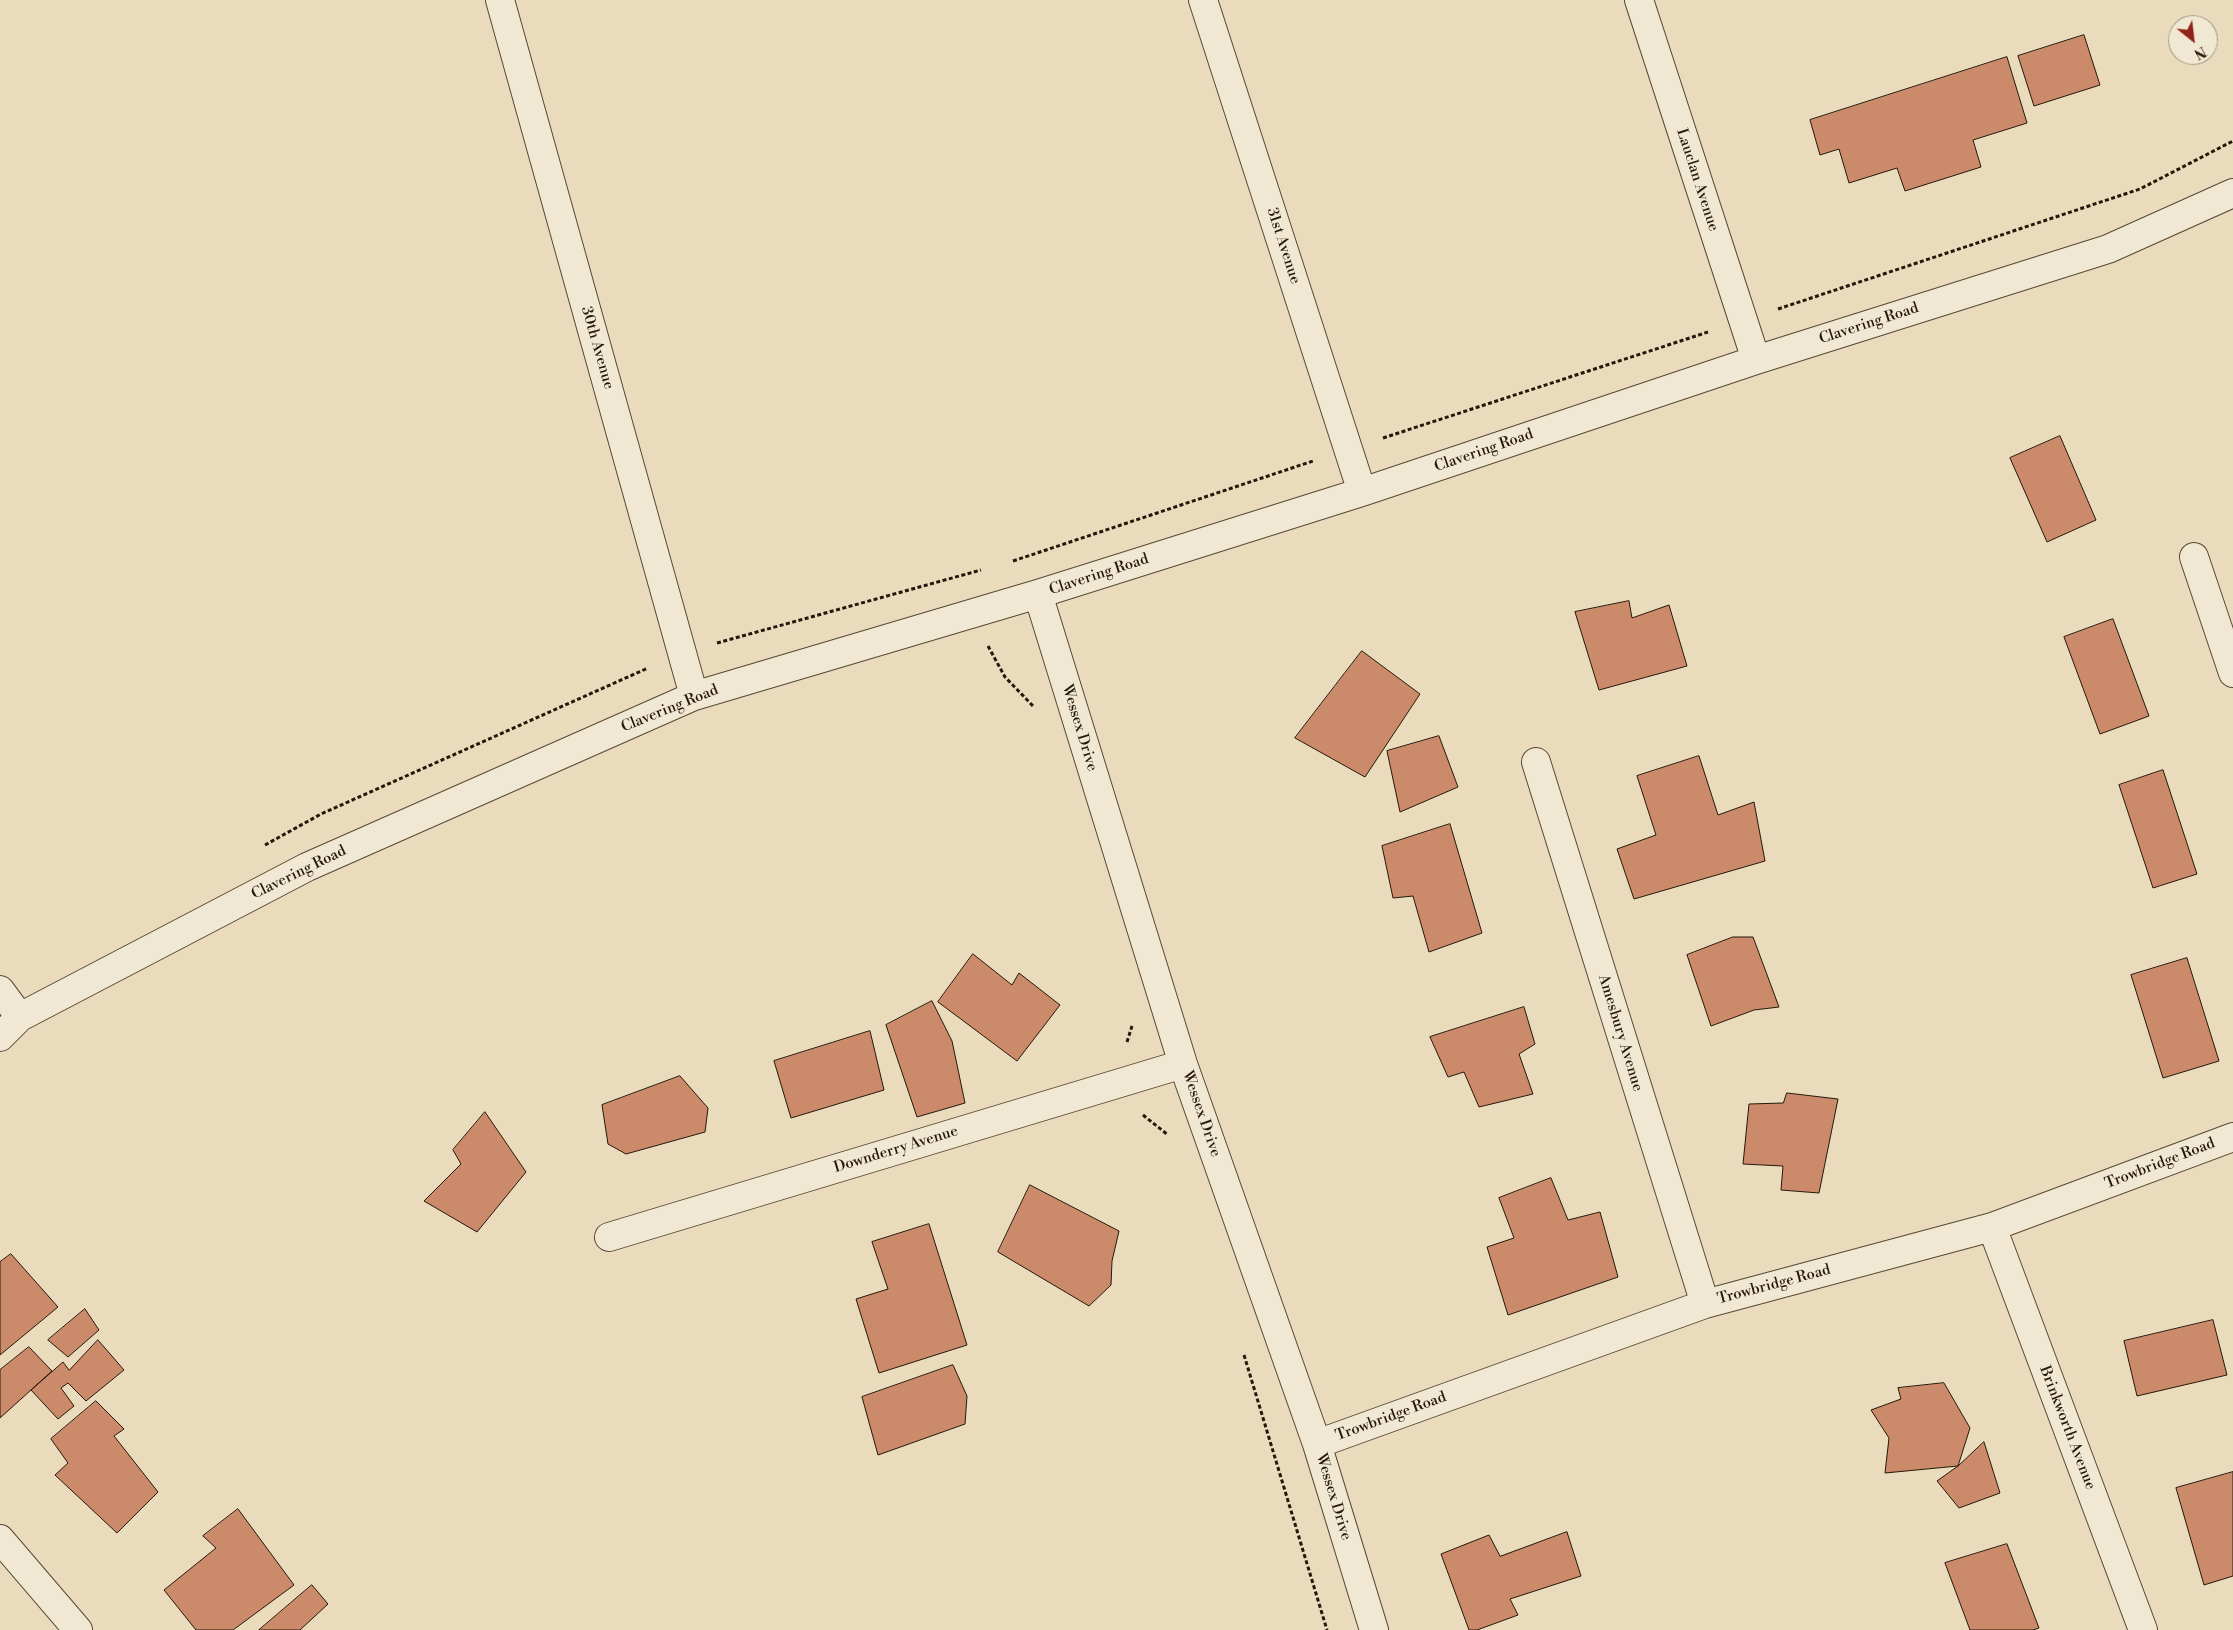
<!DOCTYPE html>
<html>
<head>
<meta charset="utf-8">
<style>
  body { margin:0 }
  #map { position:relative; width:2233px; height:1630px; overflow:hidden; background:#eadbbc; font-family:"Libre Bodoni",serif }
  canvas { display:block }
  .north { position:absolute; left:2168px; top:15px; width:50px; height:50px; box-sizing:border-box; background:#f1e8d3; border:1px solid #9f9483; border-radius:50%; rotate:151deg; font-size:14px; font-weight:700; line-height:20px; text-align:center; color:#25170a }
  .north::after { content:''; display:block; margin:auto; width:18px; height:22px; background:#8f2418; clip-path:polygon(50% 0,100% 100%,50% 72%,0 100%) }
</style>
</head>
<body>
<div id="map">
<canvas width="2233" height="1630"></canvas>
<div class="north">N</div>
</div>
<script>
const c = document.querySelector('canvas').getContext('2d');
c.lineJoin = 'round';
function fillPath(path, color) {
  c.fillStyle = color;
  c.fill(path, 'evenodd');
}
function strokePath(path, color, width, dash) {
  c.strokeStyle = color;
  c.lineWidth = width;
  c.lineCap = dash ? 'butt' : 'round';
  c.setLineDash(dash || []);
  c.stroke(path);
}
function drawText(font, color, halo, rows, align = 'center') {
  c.font = font + ' "Libre Bodoni",serif';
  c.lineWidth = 4.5;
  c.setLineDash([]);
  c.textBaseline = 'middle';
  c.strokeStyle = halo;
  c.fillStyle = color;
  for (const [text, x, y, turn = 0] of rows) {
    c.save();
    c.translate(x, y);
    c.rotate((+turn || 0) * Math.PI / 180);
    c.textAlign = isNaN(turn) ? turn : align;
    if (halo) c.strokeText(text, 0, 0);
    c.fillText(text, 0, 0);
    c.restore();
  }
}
const building = new Path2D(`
  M 2084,35 L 2100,85 L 2034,106 L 2018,56 Z
  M 2007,57 L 2027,123 L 1973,140 L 1981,167 L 1905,191 L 1897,168 L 1849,183 L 1839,149 L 1820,155 L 1810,120 Z
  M 2060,436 L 2096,520 L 2047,542 L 2010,458 Z
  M 1629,601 L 1632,618 L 1669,605 L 1687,666 L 1599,690 L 1575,612 Z
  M 2113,619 L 2149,716 L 2100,734 L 2064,637 Z
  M 1362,651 L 1420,694 L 1365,777 L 1295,738 Z
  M 1439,736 L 1458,787 L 1400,812 L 1387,751 Z
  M 1699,756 L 1718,815 L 1754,802 L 1765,861 L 1634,899 L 1617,849 L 1656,835 L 1637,776 Z
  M 2163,770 L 2197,874 L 2153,888 L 2119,785 Z
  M 1450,824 L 1482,933 L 1429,952 L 1413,896 L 1393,898 L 1382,846 Z
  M 1733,937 L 1753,937 L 1779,1007 L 1754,1010 L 1711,1026 L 1687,955 Z
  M 973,954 L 1012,985 L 1019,973 L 1060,1005 L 1017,1061 L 938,1002 Z
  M 2187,958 L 2219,1061 L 2163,1078 L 2131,975 Z
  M 932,1001 L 952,1041 L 965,1103 L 917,1117 L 886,1025 Z
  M 1524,1007 L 1535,1044 L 1519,1054 L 1533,1094 L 1479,1107 L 1464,1072 L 1448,1077 L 1430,1037 Z
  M 870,1031 L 884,1090 L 791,1118 L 774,1061 Z
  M 680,1076 L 708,1108 L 705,1132 L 626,1154 L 608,1144 L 602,1105 Z
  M 1787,1093 L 1838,1099 L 1819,1193 L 1781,1190 L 1783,1166 L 1743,1164 L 1749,1104 L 1783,1103 Z
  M 485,1112 L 526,1172 L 477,1232 L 424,1201 L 461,1164 L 453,1150 Z
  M 1551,1178 L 1568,1220 L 1600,1212 L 1618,1277 L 1508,1315 L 1487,1247 L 1514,1238 L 1499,1198 Z
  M 1030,1185 L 1119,1231 L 1112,1261 L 1111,1285 L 1089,1306 L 998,1252 Z
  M 929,1224 L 967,1345 L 879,1373 L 856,1299 L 888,1289 L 872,1242 Z
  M 11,1254 L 58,1307 L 0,1355 L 0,1262 Z
  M 85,1309 L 99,1330 L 68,1357 L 48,1340 Z
  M 2213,1320 L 2227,1375 L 2137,1396 L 2124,1341 Z
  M 98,1340 L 124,1370 L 86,1401 L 68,1383 L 61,1388 L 74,1406 L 58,1419 L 31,1390 L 63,1362 L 69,1370 Z
  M 29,1347 L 52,1371 L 0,1418 L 0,1370 Z
  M 953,1365 L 967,1396 L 965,1424 L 878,1455 L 862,1397 Z
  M 1944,1383 L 1970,1428 L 1958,1466 L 1885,1473 L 1889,1438 L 1871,1410 L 1901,1399 L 1898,1388 Z
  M 96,1401 L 124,1429 L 114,1436 L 158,1492 L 117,1533 L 55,1475 L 68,1463 L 51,1439 Z
  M 1984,1442 L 2000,1493 L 1959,1508 L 1937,1481 L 1958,1466 Z
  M 2233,1472 L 2233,1576 L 2204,1585 L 2176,1488 Z
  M 238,1509 L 294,1585 L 233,1630 L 196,1630 L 164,1590 L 216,1548 L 203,1536 Z
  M 1567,1532 L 1581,1576 L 1510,1599 L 1518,1615 L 1477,1630 L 1469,1630 L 1441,1554 L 1489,1535 L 1500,1556 Z
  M 2007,1544 L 2039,1628 L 2033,1630 L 1970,1630 L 1945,1563 Z
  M 312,1585 L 328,1604 L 300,1630 L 259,1630 Z`);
const path = new Path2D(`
  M 1778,309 L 2140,189 L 2233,141
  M 1383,438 L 1708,332
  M 1013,561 L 1313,461
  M 717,643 L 981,570
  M 988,646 L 1005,677 L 1033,706
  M 265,845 L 321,814 L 648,668
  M 1127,1042 L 1132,1026
  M 1143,1115 L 1168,1135
  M 1244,1355 L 1327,1630`);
const minor = new Path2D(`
  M 500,0 L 694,696
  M 1203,0 L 1362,492
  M 1639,0 L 1756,360
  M 2194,557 L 2233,673
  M 1038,594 L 1183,1064 L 1317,1444 L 1374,1630
  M 1536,762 L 1705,1304
  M 0,990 L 20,1017
  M 0,1037 L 20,1017 L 307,867 L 694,696 L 1038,594 L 1362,492 L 1756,360 L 2108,249 L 2233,193
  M 1992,1227 L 2143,1630
  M 609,1237 L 1183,1064
  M 1317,1444 L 1705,1304 L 1992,1227 L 2233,1137
  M 0,1539 L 78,1630`);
const streetNames = [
  ["Lauclan Avenue",1697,180,72],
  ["31st Avenue",1283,246,72],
  ["Clavering Road",1869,324,-18],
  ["30th Avenue",597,348,74],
  ["Clavering Road",1484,451,-19],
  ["Clavering Road",1099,575,-18],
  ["Clavering Road",670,709,-22],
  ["Wessex Drive",1079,728,73],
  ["Clavering Road",299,873,-26],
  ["Amesbury Avenue",1620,1033,73],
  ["Wessex Drive",1201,1114,71],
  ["Downderry Avenue",896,1150,-17],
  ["Trowbridge Road",2160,1164,-21],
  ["Trowbridge Road",1774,1285,-15],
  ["Trowbridge Road",1391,1417,-20],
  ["Brinkworth Avenue",2067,1428,69],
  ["Wessex Drive",1333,1497,73]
];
fillPath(building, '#cb8b6b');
strokePath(building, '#25170a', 1);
strokePath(minor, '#564836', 30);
strokePath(path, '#25170a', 3, [4, 2.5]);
strokePath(minor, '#f1e8d3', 28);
drawText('15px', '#25170a', '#f1e8d3', streetNames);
</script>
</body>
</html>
